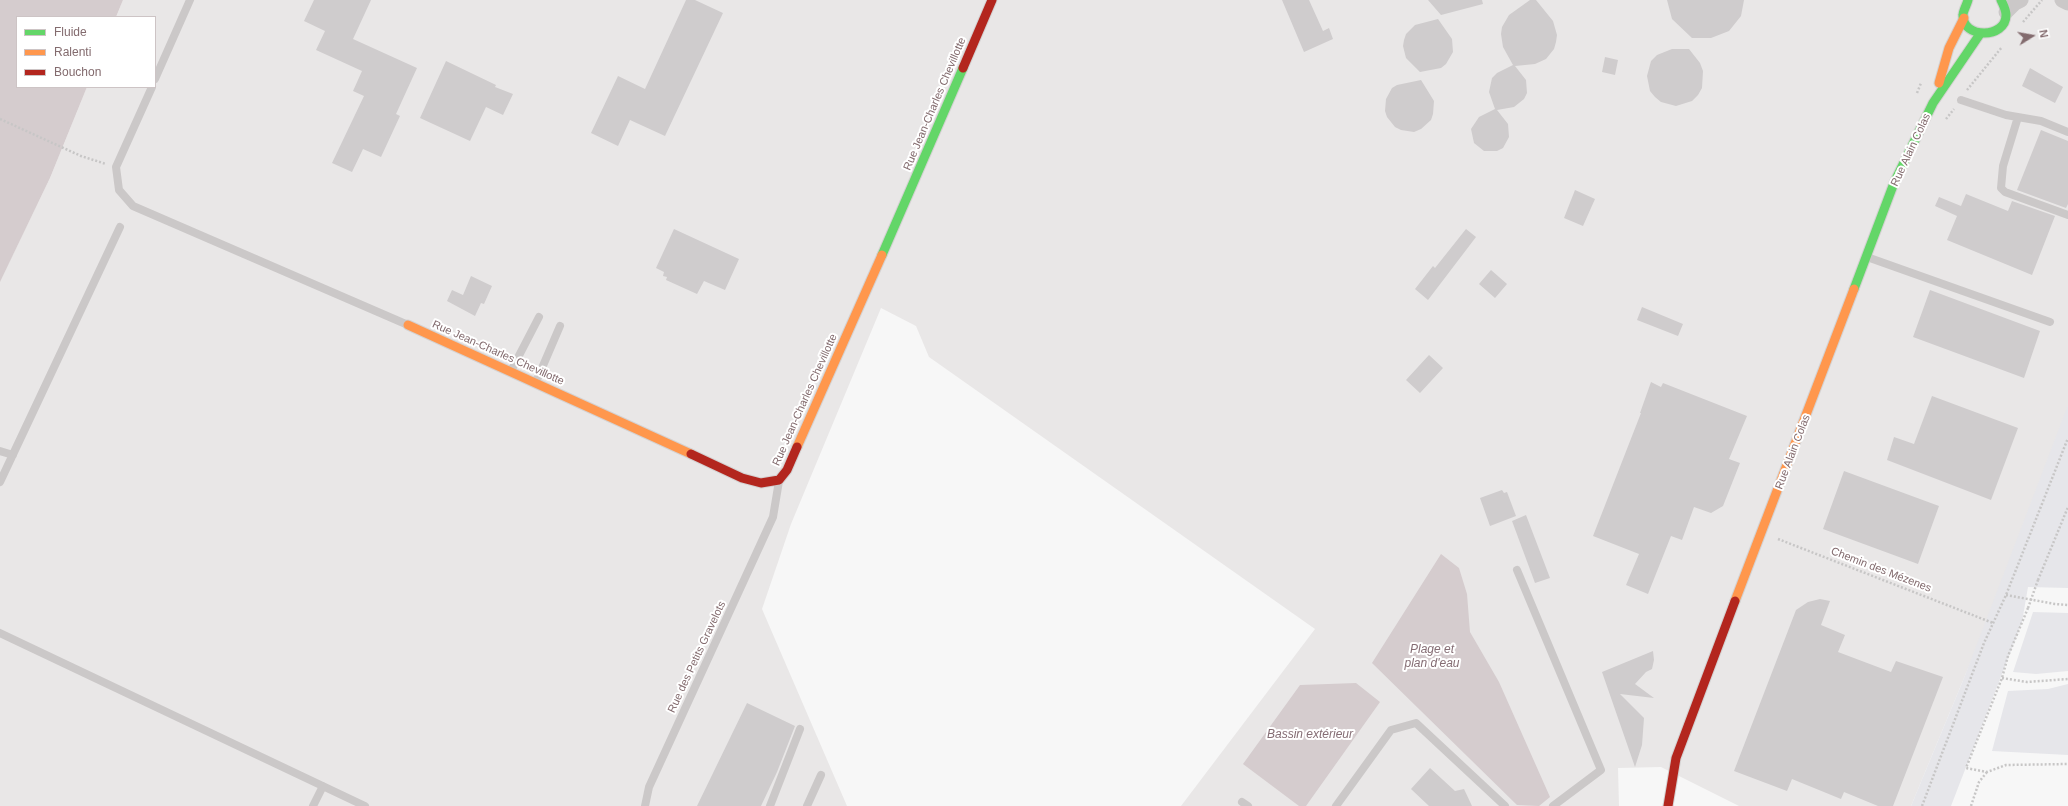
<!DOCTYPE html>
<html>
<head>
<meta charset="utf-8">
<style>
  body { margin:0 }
  #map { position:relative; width:2068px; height:806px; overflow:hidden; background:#f7f7f7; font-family:Arial,sans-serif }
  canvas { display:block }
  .legend { position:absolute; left:16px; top:16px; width:140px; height:72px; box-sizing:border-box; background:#fff; border:1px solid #cdc4c5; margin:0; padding:5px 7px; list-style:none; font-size:12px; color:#836b6e }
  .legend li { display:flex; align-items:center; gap:8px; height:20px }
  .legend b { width:20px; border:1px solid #cdc4c5 }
  .north { position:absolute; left:2012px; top:16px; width:40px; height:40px; -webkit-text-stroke:3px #fff; paint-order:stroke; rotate:79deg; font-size:11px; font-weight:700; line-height:16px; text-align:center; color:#836b6e }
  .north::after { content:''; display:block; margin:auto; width:14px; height:18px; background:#836b6e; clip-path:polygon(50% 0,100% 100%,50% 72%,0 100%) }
</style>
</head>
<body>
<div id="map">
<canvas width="2068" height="806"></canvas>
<ul class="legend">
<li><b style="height:5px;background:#63d668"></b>Fluide</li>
<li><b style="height:5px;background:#ff974d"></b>Ralenti</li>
<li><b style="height:5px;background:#b3261e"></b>Bouchon</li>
</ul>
<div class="north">N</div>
</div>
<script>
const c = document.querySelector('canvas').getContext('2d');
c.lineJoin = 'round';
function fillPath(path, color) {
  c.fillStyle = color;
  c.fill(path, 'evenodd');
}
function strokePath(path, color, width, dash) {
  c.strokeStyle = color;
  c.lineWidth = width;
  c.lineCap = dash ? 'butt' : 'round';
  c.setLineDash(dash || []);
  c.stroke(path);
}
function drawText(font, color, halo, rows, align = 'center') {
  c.font = font + ' Arial,sans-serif';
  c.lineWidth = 4;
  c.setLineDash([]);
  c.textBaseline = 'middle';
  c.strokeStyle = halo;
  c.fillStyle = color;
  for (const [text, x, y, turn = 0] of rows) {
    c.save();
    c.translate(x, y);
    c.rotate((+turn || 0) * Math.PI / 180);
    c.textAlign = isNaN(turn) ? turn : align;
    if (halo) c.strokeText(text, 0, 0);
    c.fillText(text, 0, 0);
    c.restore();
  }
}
const built = new Path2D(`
  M 123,0 L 2068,0 L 2068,407 L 1998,596 L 1911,806 L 1739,806 L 1661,767 L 1618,768 L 1619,806 L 1181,806 L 1315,629 L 929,357 L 916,326 L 881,308 L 791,524 L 762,609 L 847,806 L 0,806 L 0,281 L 50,178 L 87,87 L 155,87 L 155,17 L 116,17 Z`);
const green = new Path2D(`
  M 2068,405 L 2068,588 L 2028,587 L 2022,622 L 1951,806 L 1911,806 L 1964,678 Z
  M 2033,612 L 2068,613 L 2068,671 L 2036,674 L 2013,672 Z
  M 2068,684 L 2068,755 L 1992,751 L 2008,691 L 2048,689 Z`);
const water = new Path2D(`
  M 0,0 L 123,0 L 116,17 L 17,17 L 17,87 L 87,87 L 50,178 L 0,282 Z
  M 1441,554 L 1459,568 L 1467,594 L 1470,632 L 1499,682 L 1550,797 L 1539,806 L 1517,805 L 1372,663 Z
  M 1356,683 L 1380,702 L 1306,806 L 1299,806 L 1243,764 L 1300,685 Z`);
const building = new Path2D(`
  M 314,0 L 371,0 L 353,39 L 417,68 L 396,114 L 400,116 L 381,157 L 363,149 L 352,172 L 332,163 L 364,96 L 353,91 L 362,71 L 316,50 L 325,31 L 304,21 Z
  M 686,0 L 695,0 L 723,13 L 665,136 L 630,120 L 618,146 L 591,133 L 618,76 L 645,89 Z
  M 1282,0 L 1309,0 L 1323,31 L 1329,28 L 1333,39 L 1304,52 Z
  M 1428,0 L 1482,0 L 1483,4 L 1441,15 Z
  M 1530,0 L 1536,0 L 1553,21 L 1557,35 L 1556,42 L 1554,49 L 1546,59 L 1535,64 L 1515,66 L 1526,80 L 1527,93 L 1524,99 L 1514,107 L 1497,110 L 1508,124 L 1509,137 L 1503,148 L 1497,151 L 1484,151 L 1474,143 L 1471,129 L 1479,117 L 1495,109 L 1489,92 L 1492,78 L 1497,73 L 1513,65 L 1503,47 L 1501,34 L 1502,27 L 1509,15 Z
  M 1667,0 L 1744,0 L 1741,16 L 1729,31 L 1711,38 L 1692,38 L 1672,19 Z
  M 1438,19 L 1452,39 L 1453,52 L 1446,64 L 1441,68 L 1420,72 L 1406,58 L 1403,46 L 1404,40 L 1406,34 L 1415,25 Z
  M 1672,49 L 1689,49 L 1700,63 L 1703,71 L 1702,88 L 1698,95 L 1692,101 L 1676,106 L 1661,102 L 1655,97 L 1650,91 L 1647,76 L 1651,61 L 1657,55 Z
  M 1605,57 L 1618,60 L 1615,75 L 1602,72 Z
  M 446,61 L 496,85 L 495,87 L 513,94 L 503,115 L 486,107 L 470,141 L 420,118 Z
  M 2030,68 L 2063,87 L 2055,103 L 2022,86 Z
  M 1421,80 L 1434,101 L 1433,114 L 1431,120 L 1421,129 L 1414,132 L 1401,130 L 1395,127 L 1387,117 L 1385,111 L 1386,99 L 1392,88 L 1397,85 Z
  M 2041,130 L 2068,141 L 2068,204 L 2066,208 L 2017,190 Z
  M 1575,190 L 1595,199 L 1583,226 L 1564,218 Z
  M 1966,194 L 2008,211 L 2012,201 L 2055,216 L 2032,275 L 1947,240 L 1957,216 L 1935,206 L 1939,197 L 1961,206 Z
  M 674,229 L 739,259 L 725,290 L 704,281 L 697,294 L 666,280 L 667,277 L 663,276 L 664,272 L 656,268 Z
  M 1466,229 L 1476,237 L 1428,300 L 1415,289 L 1433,266 L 1435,268 Z
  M 1491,270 L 1507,284 L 1495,298 L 1479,284 Z
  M 471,276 L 492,286 L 484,304 L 481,303 L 475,316 L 447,301 L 452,290 L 463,295 Z
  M 1930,290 L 2040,331 L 2024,378 L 1913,337 Z
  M 1642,307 L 1683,324 L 1678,336 L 1637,320 Z
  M 1429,355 L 1443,368 L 1420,393 L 1406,380 Z
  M 1651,382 L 1661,387 L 1663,383 L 1747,416 L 1729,459 L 1740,463 L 1723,506 L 1711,513 L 1694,507 L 1682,540 L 1671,536 L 1648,594 L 1626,585 L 1639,554 L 1593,536 L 1641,413 L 1640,413 Z
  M 1932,396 L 2018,428 L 1991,500 L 1887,460 L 1894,437 L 1914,444 Z
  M 1844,471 L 1939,506 L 1918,564 L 1823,529 Z
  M 1502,490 L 1504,493 L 1507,492 L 1516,516 L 1490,526 L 1480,498 Z
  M 1526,515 L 1550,578 L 1535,583 L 1512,521 Z
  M 1820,599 L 1830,601 L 1821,625 L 1845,635 L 1838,652 L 1891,672 L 1896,661 L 1943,677 L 1893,806 L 1878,806 L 1844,792 L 1841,799 L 1792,779 L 1787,791 L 1734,771 L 1796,610 L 1808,602 Z
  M 1653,651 L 1654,660 L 1652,669 L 1646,672 L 1635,684 L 1654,698 L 1620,694 L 1644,718 L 1642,745 L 1635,767 L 1602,672 Z
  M 747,703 L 795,726 L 777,772 L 761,806 L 697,806 Z
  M 1430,768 L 1455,791 L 1464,789 L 1472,806 L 1429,806 L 1411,789 Z`);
const path = new Path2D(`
  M 2023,22 L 2042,0
  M 1967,90 L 2002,47
  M 1917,93 L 1921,83
  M 0,119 L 81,156 L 106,164
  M 1946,119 L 1954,109
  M 1778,539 L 1993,623
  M 2038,580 L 2068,507
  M 2006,595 L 2055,604 L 2068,605
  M 2028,608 L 2008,656 L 2002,678 L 1966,768 L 1987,772 L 2006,765 L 2068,764
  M 2002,678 L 2027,682 L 2068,679
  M 1922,806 L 1984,643 L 2006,595 L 2068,438
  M 1971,806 L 1979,782 L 1987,772`);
const lane = new Path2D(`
  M 155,79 L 190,0
  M 152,87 L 116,167 L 119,190 L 133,206 L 408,325
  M 1961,100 L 2006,115 L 2041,121 L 2068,132
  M 2018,117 L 2003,166 L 2001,188 L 2005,192 L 2068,215
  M 1867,257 L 2050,322
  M 511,371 L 539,317
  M 536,382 L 560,326
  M 0,451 L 13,455
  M 0,482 L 120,227
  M 1517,570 L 1601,770 L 1553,806
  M 0,633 L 365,806
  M 1242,802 L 1248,806
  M 313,806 L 323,786
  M 645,806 L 649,787 L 773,517 L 779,481
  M 770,806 L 800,729
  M 807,806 L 821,775
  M 1336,806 L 1391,730 L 1416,723 L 1505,806`);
const street = new Path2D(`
  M 2062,0 L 2068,3
  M 2006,12 L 2015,3 L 2021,0`);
const fast = new Path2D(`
  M 1968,0 C 1967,4 1963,11 1963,15 C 1962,39 2006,39 2006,15 C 2006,10 2003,4 2001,0
  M 882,255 L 963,68
  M 1854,289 L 1894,183 L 1933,103 L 1980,34`);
const slow = new Path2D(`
  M 1939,83 L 1949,48 L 1964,18
  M 408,325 L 691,454
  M 797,447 L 882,255
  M 1735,601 L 1854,289`);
const jam = new Path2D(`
  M 963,68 L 992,0
  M 691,454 L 742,478 L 761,483 L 779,480 L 787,470 L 797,447
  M 1668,806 L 1676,758 L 1735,601`);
const pathBridge = new Path2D(`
  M 2028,608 L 2038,580`);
const streetNames = [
  ["Rue Jean-Charles Chevillotte",935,104,-67],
  ["Rue Alain Colas",1911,150,-65],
  ["Rue Jean-Charles Chevillotte",498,353,24],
  ["Rue Jean-Charles Chevillotte",805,400,-66],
  ["Rue Alain Colas",1793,452,-69],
  ["Chemin des Mézenes",1881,570,21],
  ["Rue des Petits Gravelots",697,657,-65]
];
const waterNames = [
  ["Plage et",1432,650],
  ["plan d'eau",1432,664],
  ["Bassin extérieur",1310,735]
];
fillPath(built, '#e9e7e7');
fillPath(green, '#e6e6ea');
fillPath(water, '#d5ccce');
fillPath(building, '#cfcccd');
strokePath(fast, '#d4d2d2', 11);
strokePath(slow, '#d4d2d2', 11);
strokePath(jam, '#d4d2d2', 11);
strokePath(path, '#c7c6c6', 2.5, [2, 2]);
strokePath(lane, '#cbc8c8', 8);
strokePath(street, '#cbc8c8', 15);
strokePath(fast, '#63d668', 9);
strokePath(slow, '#ff974d', 9);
strokePath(jam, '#b3261e', 9);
strokePath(pathBridge, '#c7c6c6', 2.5, [2, 2]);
drawText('11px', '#836b6e', '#fff', streetNames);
drawText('italic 12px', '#856d74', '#fff', waterNames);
</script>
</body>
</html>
